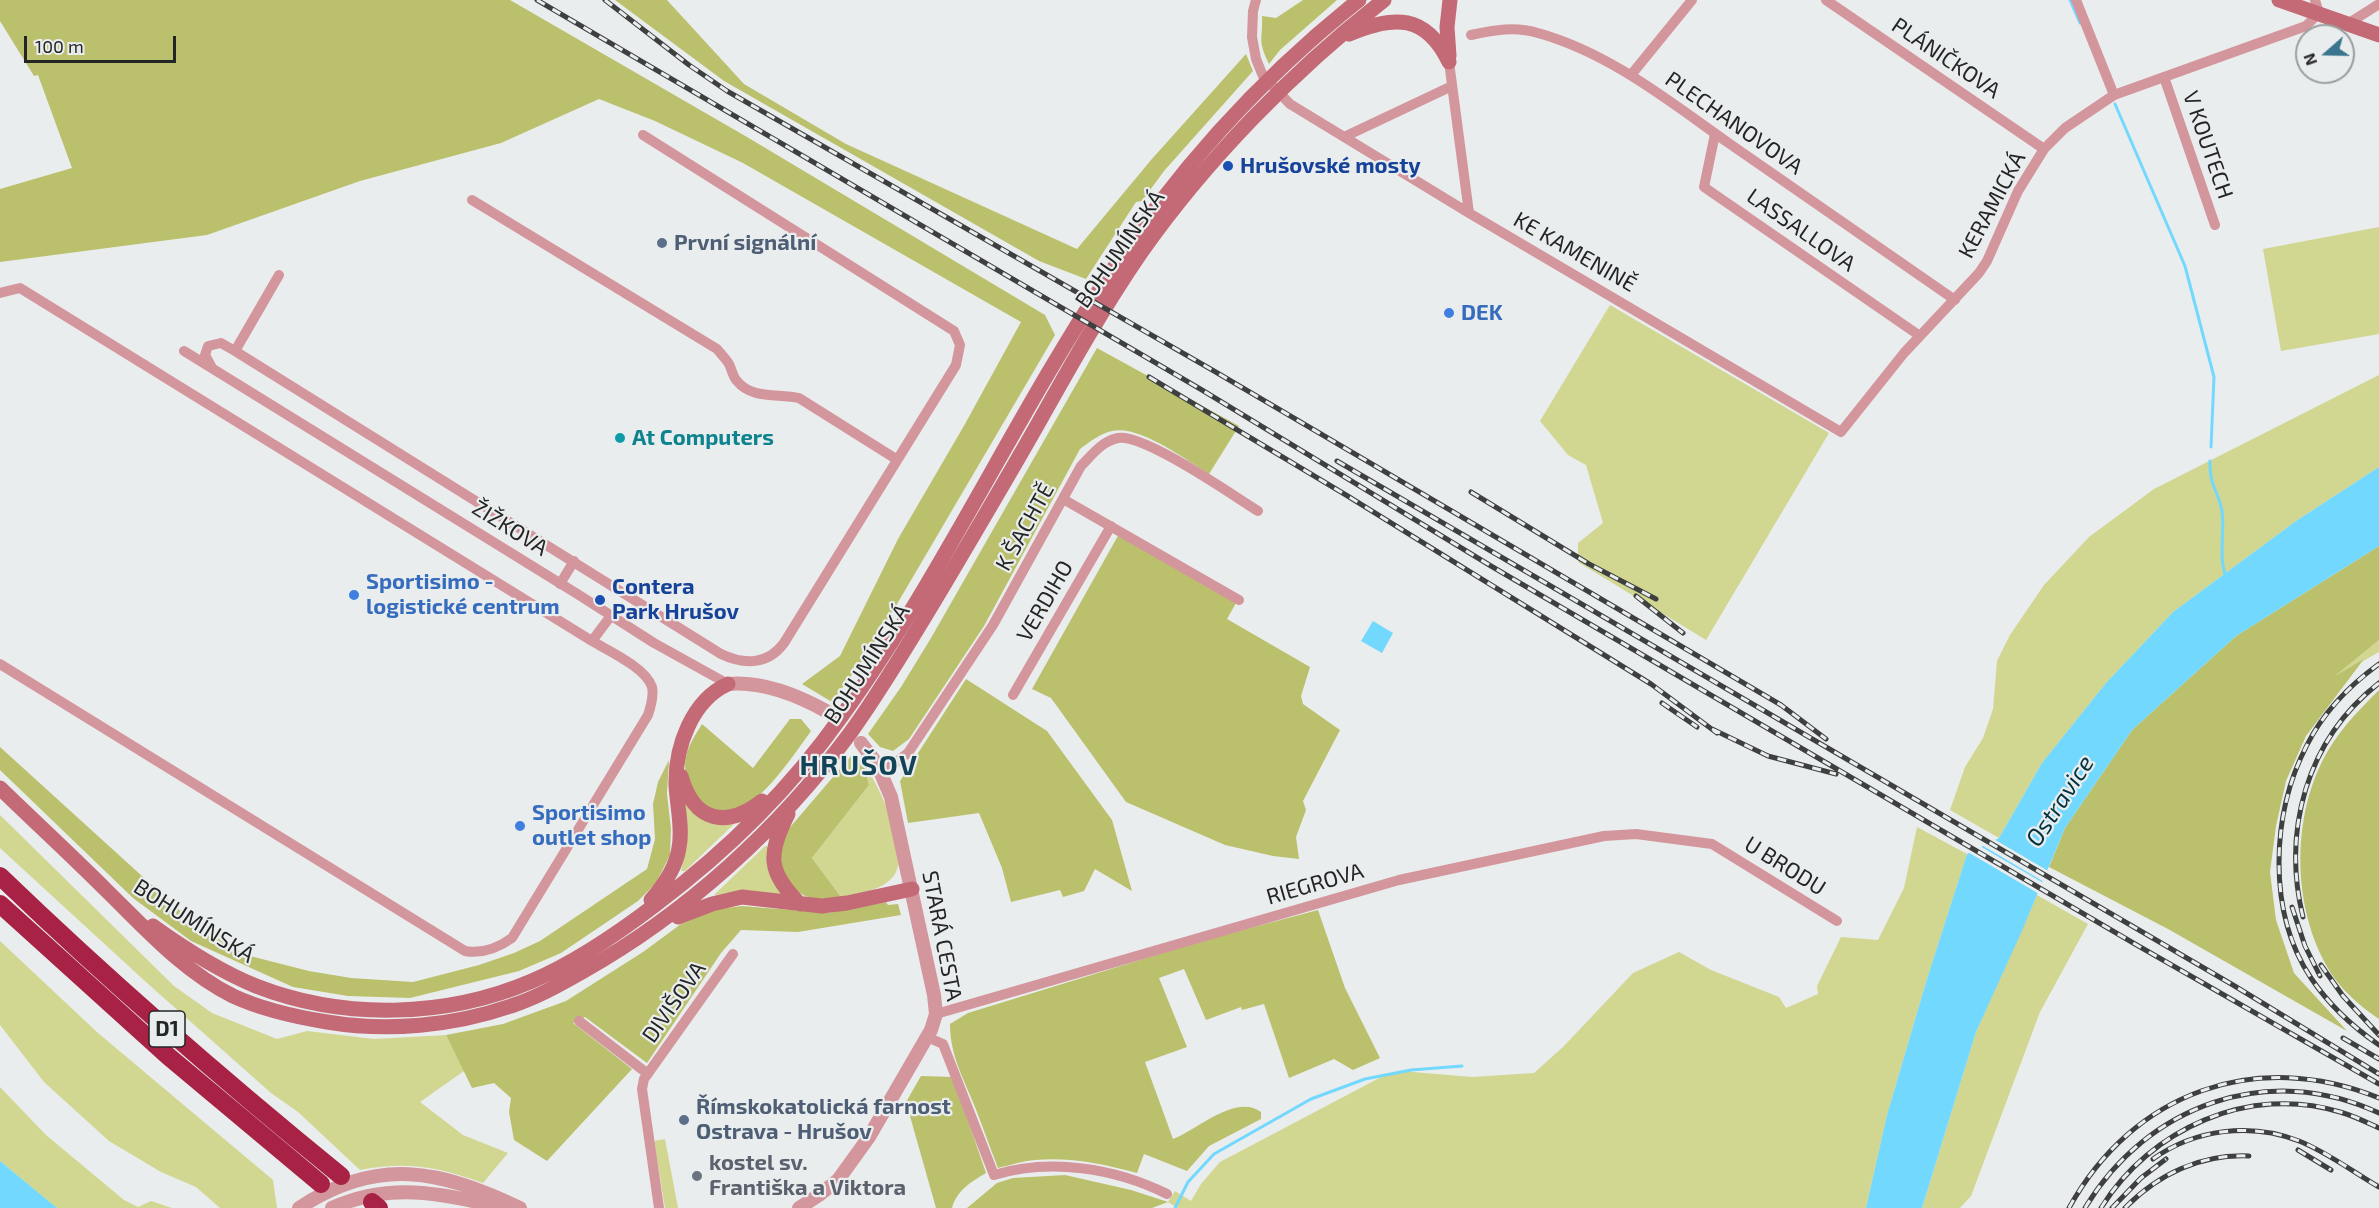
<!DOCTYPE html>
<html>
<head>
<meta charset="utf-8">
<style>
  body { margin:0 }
  #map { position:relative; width:2379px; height:1208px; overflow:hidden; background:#eaedee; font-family:"Exo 2",sans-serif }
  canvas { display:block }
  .north { position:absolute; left:2295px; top:24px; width:60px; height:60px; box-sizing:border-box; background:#eaedee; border:2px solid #9b9d9e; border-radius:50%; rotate:250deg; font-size:16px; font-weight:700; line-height:24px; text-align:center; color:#242525 }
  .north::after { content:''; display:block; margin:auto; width:21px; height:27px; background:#3b748d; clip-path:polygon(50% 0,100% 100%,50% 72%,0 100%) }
  .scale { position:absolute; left:24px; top:36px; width:152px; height:27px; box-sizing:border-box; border:3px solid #242525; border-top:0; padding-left:8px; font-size:18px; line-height:21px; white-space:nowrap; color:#242525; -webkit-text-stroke:4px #eaedee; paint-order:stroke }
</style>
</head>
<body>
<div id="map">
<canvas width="2379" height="1208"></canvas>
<div class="north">N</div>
<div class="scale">100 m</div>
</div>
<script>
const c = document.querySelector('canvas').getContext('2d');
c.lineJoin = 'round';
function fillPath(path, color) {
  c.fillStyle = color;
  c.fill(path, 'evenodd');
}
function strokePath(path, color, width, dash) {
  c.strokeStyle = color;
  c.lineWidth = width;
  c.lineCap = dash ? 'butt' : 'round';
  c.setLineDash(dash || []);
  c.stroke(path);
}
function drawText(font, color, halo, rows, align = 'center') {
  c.font = font + ' "Exo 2",sans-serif';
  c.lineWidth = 4.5;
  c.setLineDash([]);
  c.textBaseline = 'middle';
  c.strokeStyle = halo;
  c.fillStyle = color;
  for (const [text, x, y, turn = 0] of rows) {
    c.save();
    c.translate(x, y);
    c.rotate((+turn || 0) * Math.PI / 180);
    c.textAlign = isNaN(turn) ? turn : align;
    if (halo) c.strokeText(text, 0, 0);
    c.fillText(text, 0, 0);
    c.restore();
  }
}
const green = new Path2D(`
  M 2379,227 L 2379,334 L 2281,351 L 2263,249 Z
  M 1610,305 L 1829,433 L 1706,640 L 1578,562 L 1578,543 L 1603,523 L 1586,465 L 1568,455 L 1540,421 Z
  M 2379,375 L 2379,467 L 2296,521 L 2173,612 L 2106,683 L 2042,763 L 1999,838 L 1950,810 L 1965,767 L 1983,738 L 1993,709 L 1997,661 L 2010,635 L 2044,585 L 2089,537 L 2154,489 Z
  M 2379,640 L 2379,652 L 2330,680 Z
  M 863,762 C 877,783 911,849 895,874 C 884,891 859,893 841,897 L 812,858 L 869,785 Z
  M 685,802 C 702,818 709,825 734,824 L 685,871 L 681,871 L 683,861 Z
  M 0,815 L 174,986 L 212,1013 L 277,1039 L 307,1031 L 374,1039 L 446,1035 L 464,1071 L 420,1102 L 463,1135 L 508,1153 L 483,1183 C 438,1167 408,1161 360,1170 L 298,1112 L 271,1093 L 147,983 L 0,848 Z
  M 1917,827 L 1967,854 L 1927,979 L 1887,1115 L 1866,1208 L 1178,1208 L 1168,1202 L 1175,1191 L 1191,1201 L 1201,1184 L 1220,1162 L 1385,1075 L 1401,1071 L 1472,1077 L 1534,1073 L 1563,1047 L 1633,973 L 1679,952 L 1711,970 L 1779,997 L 1786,1008 L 1818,994 L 1817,986 L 1841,937 L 1878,940 L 1904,888 Z
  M 765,846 L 770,847 L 786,896 L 742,893 L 714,895 Z
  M 2037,895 L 2088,924 L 2040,1012 L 1971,1196 L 1960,1208 L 1922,1208 L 1976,1032 Z
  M 0,941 L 98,1033 L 273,1180 L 277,1208 L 220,1208 L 196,1187 L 161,1172 L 109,1141 L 44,1082 L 0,1025 Z
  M 0,1087 L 46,1135 L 124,1200 L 138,1207 L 151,1201 L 172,1208 L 57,1208 L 0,1161 Z
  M 665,1139 L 678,1208 L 665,1208 L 654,1141 Z`);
const forest = new Path2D(`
  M 0,0 L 510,0 L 747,137 L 1045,315 L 1055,335 L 870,650 L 832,702 L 802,684 L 840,656 L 898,539 L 965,424 L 1021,322 L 743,163 L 655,121 L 599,99 L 501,143 L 360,181 L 207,235 L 0,262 L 0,189 L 72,168 L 38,75 L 34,76 L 0,21 Z
  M 615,0 L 667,0 L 744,84 L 846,144 L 1077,249 L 1151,160 L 1246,54 L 1253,71 L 1164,171 L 1142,201 L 1136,202 L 1086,279 L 1039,261 L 724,81 Z
  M 1303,0 L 1337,0 L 1280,50 L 1269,64 C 1257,39 1263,41 1262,16 L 1276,18 Z
  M 1097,348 L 1239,426 L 1209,474 C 1186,460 1140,425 1112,431 C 1099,434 1091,441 1080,449 L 984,626 L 909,739 L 893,751 L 880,747 L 868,734 L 901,687 L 931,638 Z
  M 1119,534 L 1236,603 L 1227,619 L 1310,667 L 1301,696 L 1303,704 L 1340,730 L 1303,801 L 1306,810 L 1296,837 L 1299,859 L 1273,856 L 1225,845 L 1126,802 L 1051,698 L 1032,689 Z
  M 2379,546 L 2379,640 L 2335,676 L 2364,659 L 2306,736 L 2286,781 L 2276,826 L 2270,872 L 2276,920 L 2294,973 L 2347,1031 L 2168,929 L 2049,867 L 2065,828 L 2132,730 L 2236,636 Z
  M 966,679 L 1047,731 L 1112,820 L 1132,891 L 1095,869 L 1084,891 L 1063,897 L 1060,890 L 1011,902 L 1002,868 L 979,813 L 908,823 L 900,781 Z
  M 2379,690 L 2379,1019 C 2364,1009 2346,994 2335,979 C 2291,916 2289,815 2329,749 C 2343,726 2360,709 2379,690 Z
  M 790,719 L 801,719 L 811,731 C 795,753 763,802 736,810 C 709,819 685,792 685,766 C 685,750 694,737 702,724 L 753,768 Z
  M 0,747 L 197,926 L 246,955 L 309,971 L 351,978 L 413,982 L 479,965 L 514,953 L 540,941 L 647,869 L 655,839 L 653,804 L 658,782 L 669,760 L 667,794 L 671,829 L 670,855 L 656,883 L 638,901 L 561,953 L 519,971 L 410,998 L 348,996 L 293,987 L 191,941 L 133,898 L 0,770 Z
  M 851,756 L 863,762 L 869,785 L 812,858 L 841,897 L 818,899 L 805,896 L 795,890 L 783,878 L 780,849 L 786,832 Z
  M 886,902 L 888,905 L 898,904 L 901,915 L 798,932 L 741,930 L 721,953 L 647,1063 L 585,1017 L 573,1023 L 632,1069 L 547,1161 L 514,1140 L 509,1112 L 511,1098 L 494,1083 L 472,1088 L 446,1035 L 503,1024 L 566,1001 L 643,952 L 681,924 L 711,910 L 742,906 L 829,913 Z
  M 1318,910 L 1345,988 L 1380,1058 L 1353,1070 L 1334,1059 L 1289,1078 L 1264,1004 L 1242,1010 L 1241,1007 L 1206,1020 L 1184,969 L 1159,978 L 1187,1047 L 1145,1062 L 1173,1139 C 1196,1130 1237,1093 1261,1112 L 1261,1119 L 1209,1146 L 1187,1171 L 1144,1154 L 1137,1173 C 1104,1164 1070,1157 1035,1160 C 1023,1161 1010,1165 998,1168 C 990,1148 983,1127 975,1107 C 964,1079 950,1056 950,1024 L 968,1013 L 1205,940 Z
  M 921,1076 L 953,1077 L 986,1173 C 971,1182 957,1190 952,1208 L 936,1208 L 906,1102 Z
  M 1065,1175 L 1131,1190 L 1168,1202 L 1152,1208 L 967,1208 L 997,1183 L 1013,1178 Z`);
const water = new Path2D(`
  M 2379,467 L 2379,546 L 2236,636 L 2132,730 L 2065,828 L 2021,933 L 1976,1032 L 1922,1208 L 1866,1208 L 1887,1115 L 1927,979 L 1967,854 L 1999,838 L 2042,763 L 2106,683 L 2173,612 L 2296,521 Z
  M 1373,621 L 1393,633 L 1382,653 L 1361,641 Z
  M 0,1161 L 57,1208 L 0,1208 Z`);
const pier = new Path2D(`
  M 1992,838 L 2050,872 L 2046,883 L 1980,844 Z
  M 1978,845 L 2045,884 L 2041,895 L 1966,851 Z`);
const stream = new Path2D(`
  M 2070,0 L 2080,23
  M 2115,104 L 2185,266 L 2214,377 L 2211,447
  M 2210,461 C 2209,486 2219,492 2222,511 C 2225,533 2218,556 2226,577
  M 1175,1208 L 1188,1182 L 1214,1154 L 1311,1099 L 1365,1079 L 1411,1070 L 1462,1066`);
const minor = new Path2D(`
  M 1256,0 L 1253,11 L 1252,37 L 1256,59 L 1263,76 L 1290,104 L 1469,213 L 1841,432 L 1904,353 L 1979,273 L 1987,261 L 2018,191 L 2044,149 L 2065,128 L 2114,95 L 2306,26 L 2319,13 L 2315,0
  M 1826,0 L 2044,149
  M 2076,0 L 2114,95
  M 2349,23 L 2379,4
  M 1471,35 C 1494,30 1515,26 1538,33 C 1610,53 1670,102 1730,144 C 1805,196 1880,248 1955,300
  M 1449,62 L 1469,213
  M 1631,75 L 1692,0
  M 2164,77 L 2215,225
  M 1715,134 L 1704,187 L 1920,336
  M 1344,137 L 1452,86
  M 472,200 L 717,349 C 721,354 726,359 729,364 C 732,370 733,377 737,381 C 752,400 779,393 799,398 L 896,459
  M 279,275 L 235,351 L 721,654 C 744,665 768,665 784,643 L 956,365 L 960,345 L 954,331 L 643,135
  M 0,293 L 20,288 L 592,641
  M 184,351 L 579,595 L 654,643 L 728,684
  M 211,366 L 205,355 L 208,346 L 221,343 L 235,351
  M 1063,499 L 1239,600
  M 560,584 L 574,561
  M 0,664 L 465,951 C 482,954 498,948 512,938 L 648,715 C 651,706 654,696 652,687 C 646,668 609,651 592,641 L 610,617
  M 1013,695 L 1111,526
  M 882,773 L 908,753 L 993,625 L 1081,466 C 1092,455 1102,441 1118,438 C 1145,434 1232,495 1258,511
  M 936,1014 L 1399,880 L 1604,836 L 1636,834 L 1712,844 L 1837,921
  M 579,1021 L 648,1074
  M 927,1037 L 943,1044 L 994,1175 C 1050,1158 1115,1168 1167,1194
  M 659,1208 L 642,1089 L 644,1079 L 733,954`);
const tertiary = new Path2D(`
  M 728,684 C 761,681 797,695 826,711
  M 299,1208 C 378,1156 440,1170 520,1208
  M 332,1208 C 392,1181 442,1194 504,1208
  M 799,1208 L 819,1195 L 838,1180 L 869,1137 L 931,1030 L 936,1014 L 934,995 L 891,797 L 877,764 L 861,743`);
const secondary = new Path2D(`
  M 2279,0 L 2379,35
  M 1349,34 C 1394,15 1426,14 1449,62
  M 1449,56 L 1447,27 L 1450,0
  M 681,776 C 694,822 726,829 762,801
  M 0,788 C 35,822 71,855 106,890 C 146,929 183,971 233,996 C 263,1010 296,1017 327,1022 C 388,1032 453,1026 511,1006 C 536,998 559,985 582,972 C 687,913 779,829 851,732 C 881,690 908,645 935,600 C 970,541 1005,482 1039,422 C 1071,365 1103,308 1140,254 C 1205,161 1295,69 1384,0
  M 788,814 C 767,855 768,872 800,904
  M 651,900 C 664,885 676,868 679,848 C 683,828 677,806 676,785 C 675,747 692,700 728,684
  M 678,917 L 712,904 L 742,897 L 822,906 L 847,903 L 912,889
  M 153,926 C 185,949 219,971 256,986 C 343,1020 446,1018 532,981 C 576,962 617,934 655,905 C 726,852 790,789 841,717 C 941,578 1013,421 1107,278 C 1175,173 1261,78 1359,0`);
const motorway = new Path2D(`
  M 0,876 C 109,981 223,1080 341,1176
  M 0,904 L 168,1056 L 321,1184
  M 372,1202 L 379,1208`);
const rail = new Path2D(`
  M 537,0 L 1202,390 L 1491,566 L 2135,944 L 2379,1084
  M 605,0 L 689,65 L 727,91 L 1214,371 L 1781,705 L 1826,739
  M 1149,377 L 1346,495 L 1651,684 L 1717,733
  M 1337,461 L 2233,985 L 2379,1074
  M 1471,492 L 1589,564 L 1656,599
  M 1636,596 L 1683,633
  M 2379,664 C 2350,685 2323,713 2307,745 C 2271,814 2267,912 2311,978 C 2329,1005 2353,1027 2379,1045
  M 1662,703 L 1697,727
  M 1712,729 L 1768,756 L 1836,774
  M 2292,907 L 2305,946 L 2320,976
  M 2303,917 C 2282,831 2306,740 2379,683
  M 2321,965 L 2343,996 L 2379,1035
  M 2343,1038 L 2379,1059
  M 2298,1150 L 2331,1170
  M 2153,1159 C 2195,1129 2251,1122 2299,1141 C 2327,1152 2353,1172 2379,1187
  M 2069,1208 C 2133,1092 2256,1048 2379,1098
  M 2085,1208 C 2147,1105 2268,1061 2379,1113
  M 2101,1208 C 2150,1129 2249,1084 2340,1112 C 2354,1116 2366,1122 2379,1128
  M 2112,1208 L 2141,1178 L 2166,1159
  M 2125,1208 C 2158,1174 2201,1154 2249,1156`);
const markers = [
  [1228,166,6,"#1a4fb4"],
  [662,243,6,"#5c6f8a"],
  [1449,313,6,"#3f7fe0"],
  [620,438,6,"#0f9aa8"],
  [354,595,6,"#3f7fe0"],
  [600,600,6,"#1a4fb4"],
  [520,826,6,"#3f7fe0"],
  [684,1120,6,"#5c6f8a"],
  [697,1176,6,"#6b7280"]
];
const shields = [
  [167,1029,36]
];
const shieldNames = [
  ["D1",167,1029]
];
const streetNames = [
  ["PLÁNIČKOVA",1946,58,34],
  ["PLECHANOVOVA",1734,123,35],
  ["V KOUTECH",2208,145,71],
  ["KERAMICKÁ",1992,205,-62],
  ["LASSALLOVA",1801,230,35],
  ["BOHUMÍNSKÁ",1120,249,-55],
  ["KE KAMENINĚ",1575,252,30],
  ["K ŠACHTĚ",1025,527,-61],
  ["ŽIŽKOVA",510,528,32],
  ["VERDIHO",1045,601,-60],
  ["BOHUMÍNSKÁ",867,664,-57],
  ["U BRODU",1785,866,32],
  ["RIEGROVA",1315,884,-16],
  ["BOHUMÍNSKÁ",194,921,32],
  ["STARÁ CESTA",942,936,79],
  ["DIVIŠOVA",674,1002,-55]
];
const transitNames = [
  ["Hrušovské mosty",1240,166],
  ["Contera",612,587],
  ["Park Hrušov",612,612]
];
const serviceNames = [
  ["První signální",674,243],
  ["Římskokatolická farnost",696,1107],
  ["Ostrava - Hrušov",696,1132]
];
const shopNames = [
  ["DEK",1461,313],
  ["Sportisimo -",366,582],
  ["logistické centrum",366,607],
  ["Sportisimo",532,813],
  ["outlet shop",532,838]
];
const cultureNames = [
  ["At Computers",632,438]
];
const worshipNames = [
  ["kostel sv.",709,1163],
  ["Františka a Viktora",709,1188]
];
const waterNames = [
  ["Ostravice",2060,801,-57]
];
const districtNames = [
  ["HRUŠOV",859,766]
];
fillPath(green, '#d1d690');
fillPath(forest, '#bbc06c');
fillPath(water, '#73d8fe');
fillPath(pier, '#eaedee');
strokePath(stream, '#73d8fe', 3);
strokePath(minor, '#d4969d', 10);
strokePath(tertiary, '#d4969d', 14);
strokePath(secondary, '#c46a77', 15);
strokePath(motorway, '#a72245', 18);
strokePath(rail, '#3e4040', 5);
strokePath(rail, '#eaedee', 3, [9]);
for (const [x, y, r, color] of markers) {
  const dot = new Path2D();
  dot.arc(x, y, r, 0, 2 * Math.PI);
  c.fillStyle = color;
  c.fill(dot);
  strokePath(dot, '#eaedee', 2);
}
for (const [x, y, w] of shields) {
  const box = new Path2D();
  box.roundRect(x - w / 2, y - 18, w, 36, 4.5);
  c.fillStyle = '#eaedee';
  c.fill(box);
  strokePath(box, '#242525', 1.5);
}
drawText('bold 21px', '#242525', null, shieldNames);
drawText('22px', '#242525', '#eaedee', streetNames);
drawText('bold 22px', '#164399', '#eaedee', transitNames, 'left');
drawText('bold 22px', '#4e5e75', '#eaedee', serviceNames, 'left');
drawText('bold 22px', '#366cbe', '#eaedee', shopNames, 'left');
drawText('bold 22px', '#0d838f', '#eaedee', cultureNames, 'left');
drawText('bold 22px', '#5b616d', '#eaedee', worshipNames, 'left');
drawText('italic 24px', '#013241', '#eaedee', waterNames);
c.letterSpacing = '1.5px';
drawText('bold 28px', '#134356', '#eaedee', districtNames);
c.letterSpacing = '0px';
</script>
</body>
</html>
